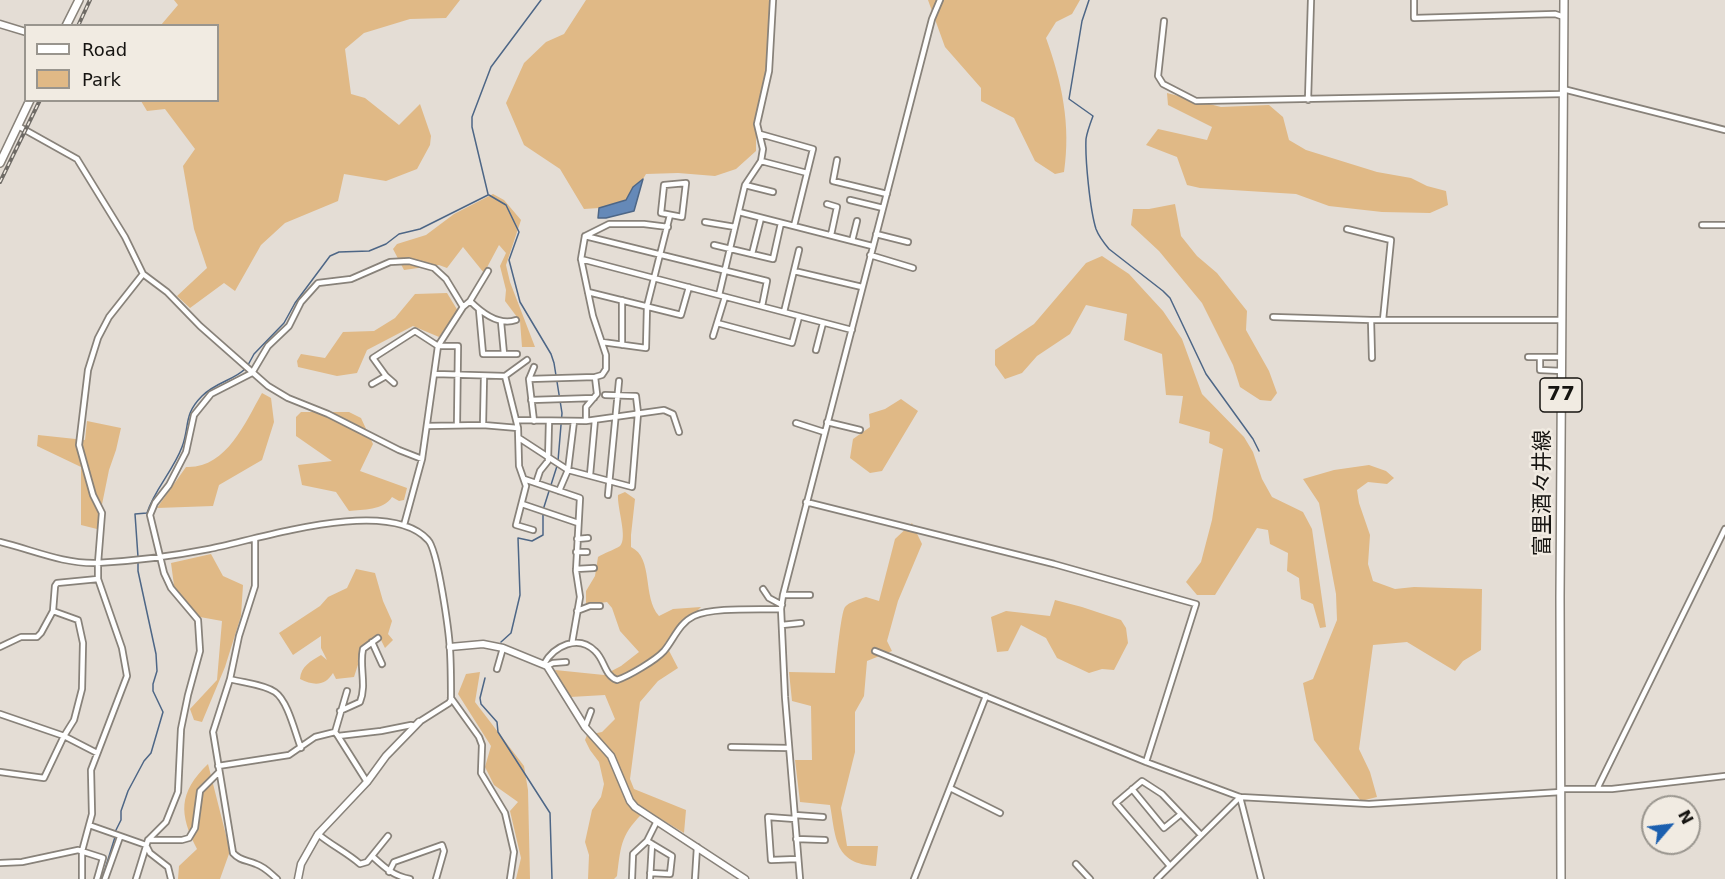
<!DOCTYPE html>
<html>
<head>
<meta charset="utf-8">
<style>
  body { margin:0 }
  #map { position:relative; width:1725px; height:879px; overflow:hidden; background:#e4ddd5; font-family:"DejaVu Sans",sans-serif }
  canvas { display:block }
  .legend { position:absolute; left:24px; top:24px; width:195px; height:78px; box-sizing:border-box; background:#f1ebe2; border:2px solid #99958e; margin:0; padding:8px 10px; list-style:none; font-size:18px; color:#161411 }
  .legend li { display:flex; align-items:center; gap:12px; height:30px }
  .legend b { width:30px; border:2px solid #99958e }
  .north { position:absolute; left:1641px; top:795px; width:60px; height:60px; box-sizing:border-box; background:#f1ebe2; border:2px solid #99958e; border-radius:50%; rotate:62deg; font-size:16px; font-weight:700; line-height:24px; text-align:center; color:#161411 }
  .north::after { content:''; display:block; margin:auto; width:21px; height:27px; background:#1b5faf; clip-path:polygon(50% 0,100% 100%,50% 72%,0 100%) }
</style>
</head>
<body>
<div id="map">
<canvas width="1725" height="879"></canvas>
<ul class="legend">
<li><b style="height:8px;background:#fff"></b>Road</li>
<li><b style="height:16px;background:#e0b986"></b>Park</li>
</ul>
<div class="north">N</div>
</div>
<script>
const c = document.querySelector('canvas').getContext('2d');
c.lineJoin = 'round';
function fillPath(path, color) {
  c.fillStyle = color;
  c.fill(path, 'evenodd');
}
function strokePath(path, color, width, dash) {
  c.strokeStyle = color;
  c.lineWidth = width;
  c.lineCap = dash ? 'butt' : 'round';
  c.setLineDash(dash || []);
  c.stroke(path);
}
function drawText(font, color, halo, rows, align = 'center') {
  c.font = font + ' "DejaVu Sans","Noto Sans JP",sans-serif';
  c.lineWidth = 5;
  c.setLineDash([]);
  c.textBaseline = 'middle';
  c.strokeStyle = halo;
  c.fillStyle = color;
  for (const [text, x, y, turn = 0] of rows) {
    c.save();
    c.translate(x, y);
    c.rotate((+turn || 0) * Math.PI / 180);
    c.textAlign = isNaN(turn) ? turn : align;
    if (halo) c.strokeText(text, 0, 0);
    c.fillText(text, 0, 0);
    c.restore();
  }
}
const green = new Path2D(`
  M 174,0 L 460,0 L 446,18 L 410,19 L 364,33 L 345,49 L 351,94 L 365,98 L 399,125 L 420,104 L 431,136 L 430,145 L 417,169 L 386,181 L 344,174 L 338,201 L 285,223 L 261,245 L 235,291 L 224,283 L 190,308 L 177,296 L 207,268 L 194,229 L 183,166 L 195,149 L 165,109 L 147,111 L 141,101 L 218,100 L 218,26 L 161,25 L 178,5 Z
  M 586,0 L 772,0 L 766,70 L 756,129 L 756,151 L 736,169 L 715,176 L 678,173 L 646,174 L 643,179 L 633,187 L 626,200 L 599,208 L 584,209 L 560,169 L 524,145 L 506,103 L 524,63 L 546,42 L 564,34 Z
  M 928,0 L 1080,0 L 1072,14 L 1056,22 L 1046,38 C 1062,82 1071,125 1064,172 L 1055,174 L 1035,161 L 1014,118 L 981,101 L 981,88 L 945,47 Z
  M 1167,93 L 1221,107 L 1269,105 L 1283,117 L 1289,140 L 1306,150 L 1377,172 L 1411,178 L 1427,186 L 1446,191 L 1448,205 L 1430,213 L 1382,212 L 1329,206 L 1296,194 L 1200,188 L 1187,185 L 1177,157 L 1146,145 L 1158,129 L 1207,140 L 1212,127 L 1168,105 Z
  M 493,194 L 504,200 L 521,220 L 506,265 L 510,282 L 535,347 L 522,347 L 520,321 L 505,301 L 506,290 L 500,266 L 506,253 L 499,245 L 484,273 L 463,247 L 447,268 L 439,265 L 404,270 L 393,249 L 397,244 L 426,235 L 454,214 Z
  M 1175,204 L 1181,236 L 1197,256 L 1217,273 L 1247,311 L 1246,330 L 1269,371 L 1277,393 L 1271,401 L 1260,400 L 1240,387 L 1233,365 L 1202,303 L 1159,251 L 1131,225 L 1133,209 L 1149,209 Z
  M 1102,256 L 1129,274 L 1163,311 L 1182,339 L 1202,394 L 1244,437 L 1253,452 L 1262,479 L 1272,497 L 1303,512 L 1312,529 L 1326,627 L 1320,628 L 1313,604 L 1301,599 L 1299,578 L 1287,571 L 1288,553 L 1270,544 L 1268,530 L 1257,528 L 1215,595 L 1197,595 L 1186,582 L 1201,562 L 1212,520 L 1223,449 L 1209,443 L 1210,432 L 1179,423 L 1183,396 L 1166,395 L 1162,354 L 1124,340 L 1127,314 L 1086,305 L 1070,334 L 1037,356 L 1022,373 L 1005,379 L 995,365 L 995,350 L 1034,324 L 1086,263 Z
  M 447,293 L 458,311 L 439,337 L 413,326 L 367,350 L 357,373 L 337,376 L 298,367 L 297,361 L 301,354 L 325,358 L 343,332 L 374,331 L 395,318 L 415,294 Z
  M 262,393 L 271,398 L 274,422 L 262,460 L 219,485 L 213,506 L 157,508 L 186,467 C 226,469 245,423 262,393 Z
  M 901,399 L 918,411 L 882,471 L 870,473 L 850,458 L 853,439 L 870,427 L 869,414 L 885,409 Z
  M 301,412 L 349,412 L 361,418 L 373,444 L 360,471 L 407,488 L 404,500 L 399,501 L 392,497 C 383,511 363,509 349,511 L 336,492 L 302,485 L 298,465 L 332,461 L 296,436 L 296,417 Z
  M 87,421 L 121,428 L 116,450 L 109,470 L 97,529 L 81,525 L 81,467 L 37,446 L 38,435 L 85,440 Z
  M 1369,465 L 1386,471 L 1394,478 L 1387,484 L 1368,482 L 1357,490 L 1359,503 L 1370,535 L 1368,564 L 1373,581 L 1395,589 L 1414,587 L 1482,589 L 1481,650 L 1463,661 L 1455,671 L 1407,642 L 1373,645 L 1359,749 L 1370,772 L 1377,797 L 1361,801 L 1314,740 L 1303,683 L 1313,679 L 1337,620 L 1336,594 L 1319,503 L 1303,479 L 1334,470 Z
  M 625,492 L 635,499 L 631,535 L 631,547 C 654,558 642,597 659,616 L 673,609 L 701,607 L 665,643 L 678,668 L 658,681 L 640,702 L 630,779 L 634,789 L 686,810 L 684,833 L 646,810 C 621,834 621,843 617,876 L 614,879 L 588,879 L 589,855 L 585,842 L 592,810 L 601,797 L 604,784 L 599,762 L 590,750 L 585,740 L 587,735 L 602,732 L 615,719 L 605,695 L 570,697 L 555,670 L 604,675 L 621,666 L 639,652 L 620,631 L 612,608 L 607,602 L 586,605 L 586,591 L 595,576 L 598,557 C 604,553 614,550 620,546 C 628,538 617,508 618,495 Z
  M 912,523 L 922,544 L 898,601 L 887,641 L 892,651 L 867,661 L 864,696 L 855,712 L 855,752 L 841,808 L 847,846 L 878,846 L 876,866 C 834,864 836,838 830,805 L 800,802 L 795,760 L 812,760 L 811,706 L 792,701 L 789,672 L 835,673 C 836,663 841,612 845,607 C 849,602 860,599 866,597 L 879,601 L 895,539 Z
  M 211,554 L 223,576 L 243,585 L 241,616 L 225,667 L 202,722 L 194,720 L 190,709 L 217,680 L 222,621 L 200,617 L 175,593 L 171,563 Z
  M 356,569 L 375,573 L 383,601 L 392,621 L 388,634 L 393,640 L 385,648 L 378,634 L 364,646 L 354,677 L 336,679 L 333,673 C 325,686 314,686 300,679 C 301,666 311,661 321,655 L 327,660 L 321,648 L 321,636 L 293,655 L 279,633 L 320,606 L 328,597 L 347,588 Z
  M 1055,600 L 1082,607 L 1121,620 L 1126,628 L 1128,643 L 1114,670 L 1102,669 L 1089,673 L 1057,658 L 1046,638 L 1021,625 L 1008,651 L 997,652 L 991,617 L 1006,611 L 1050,616 Z
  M 480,672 L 475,702 L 524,766 L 528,790 L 530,879 L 516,879 L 521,858 L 510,811 L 518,802 L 494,785 L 485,767 L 491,746 L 458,694 L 466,674 Z
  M 208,764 L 230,851 L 220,879 L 178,879 L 179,866 L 197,849 C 179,814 178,793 208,764 Z`);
const water = new Path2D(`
  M 643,179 L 634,211 L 606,218 L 598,218 L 599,208 L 626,200 L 633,187 Z`);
const stream = new Path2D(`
  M 1089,0 L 1082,21 L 1069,99 L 1093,116 C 1090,124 1087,132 1086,139 C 1085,159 1090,210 1096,229 C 1099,237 1104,243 1109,249 L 1163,291 L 1170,298 L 1206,374 L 1253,439 L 1259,451
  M 488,194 L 472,127 L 472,117 L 491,67 L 541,0
  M 489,195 L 506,205 L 519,232 L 509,260 L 520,302 L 551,354 L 554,363 L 562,413 L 558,461
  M 248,365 L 254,354 L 284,323 L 295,303 L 330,256 L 339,252 L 369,251 L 386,244 L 399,234 L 420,229 L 488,195
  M 138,557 L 135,514 L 147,513 C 154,490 173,471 182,447 C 190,426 183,415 202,396 C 216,382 234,380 245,369
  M 501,642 L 511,633 L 520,595 L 518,538 L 532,541 L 543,535 L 543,510 L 557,466
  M 485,678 L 480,698 L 481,704 L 497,722 L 498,732 L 550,813 L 552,879
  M 115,832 L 121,820 L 121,811 L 128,791 L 144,761 L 151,753 L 163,712 L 153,691 L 153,684 L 157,671 L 156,654 L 138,571 L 138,562
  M 102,879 L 115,837`);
const street = new Path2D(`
  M 1414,0 L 1414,18 L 1555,14 L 1564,17
  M 1164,21 L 1158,76 L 1163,84 L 1196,101 L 1563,94
  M 1563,89 L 1725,130
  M 1308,100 L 1311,0
  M 18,126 L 77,159 L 125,237 L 143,274 L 167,292 L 200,326 L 268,386 L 288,398 L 328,414 L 399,450 L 422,459
  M 760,134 L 813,149 L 794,226
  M 837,160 L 833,181 L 887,194
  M 761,161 L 807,173
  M 686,183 L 682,217 L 661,213 L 664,185 Z
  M 745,185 L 773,192
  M 850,200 L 883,208
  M 827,204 L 837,207 L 831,235
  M 739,212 L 872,246
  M 705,222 L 735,227
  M 1702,225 L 1725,225
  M 1347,229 L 1391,240 L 1383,320
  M 876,234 L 908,242
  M 585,236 L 767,281 L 762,306
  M 585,236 L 609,224 L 644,224 L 668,227
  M 852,241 L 857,221
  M 714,245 L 773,259 L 781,223
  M 752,254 L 761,218
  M 870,255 L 913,268
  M 581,259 L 852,330
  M 794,271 L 862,287
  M 588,292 L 681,315 L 689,287
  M 719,295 L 745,185 L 761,161 L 763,149 L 757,124 L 769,71 L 773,0
  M 470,301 C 482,313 499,326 516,320
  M 479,310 L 483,354 L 517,354
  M 784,312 L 799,250
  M 1273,317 L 1371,320 L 1562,320
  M 1371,320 L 1372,358
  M 501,322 L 504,354
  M 717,323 L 792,343 L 799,317
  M 713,336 L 725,297
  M 602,342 L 646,348 L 647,306 L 670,215
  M 622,345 L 622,300
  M 816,350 L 823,323
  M 1528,357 L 1562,357
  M 1540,357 L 1540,370 L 1562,371
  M 435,374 L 505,376 L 527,360
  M 505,376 L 518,428 L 519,466 L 526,486 L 516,525 L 533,530
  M 529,379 L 595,377 L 602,375 L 606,369 L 606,355 L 593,316 L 581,259 L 585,236
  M 394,383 L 386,376 L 373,358 L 415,331 L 438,346 L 458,346 L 457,425
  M 372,384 L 386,376
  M 531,400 L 594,398
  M 516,420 L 586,421 L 664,410 L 673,414 L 679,432
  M 534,421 L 529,379 L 534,367
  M 586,421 L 586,407 L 597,394 L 595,377
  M 827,422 L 860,430
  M 796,423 L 824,432
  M 483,425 L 484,376
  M 427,426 L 483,425 L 518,428
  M 519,438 L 568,470 L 632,487 L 638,413 L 636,396 L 605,395
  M 590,475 L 595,420
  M 524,479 L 580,498 L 576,571 L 580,597 L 572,643
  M 536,483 L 540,471 L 548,461 L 549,421
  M 559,491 L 568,470 L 574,421
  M 608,495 L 619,381
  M 806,502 L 1054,564 L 1196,604 L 1146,762
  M 522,504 L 578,523
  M 404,525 L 422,459 L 438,346 L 463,307 L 470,301 L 488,271
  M 577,539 L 588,538
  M 255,540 L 255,586 L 239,636 L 230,679 L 213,732 L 233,853 C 240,861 247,860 256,864 C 265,867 270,873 277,879
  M 0,542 C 33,550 63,564 97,563 C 134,561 173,556 209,549 C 260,539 388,496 428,540 C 438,550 449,632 450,650 C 451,666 451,683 451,700 L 449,703 L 419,722
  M 576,552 L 587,552
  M 576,569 L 594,568
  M 763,589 L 769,598 L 782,605
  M 783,595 L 810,595
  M 577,611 L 590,606 L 600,606
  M 782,625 L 801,623
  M 372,642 L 382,664
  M 0,647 L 21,637 L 37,637 L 41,633 L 53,611 L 55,586 L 57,583 L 98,579
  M 875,651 L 1146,762 L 1240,797 L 1369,804 L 1561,792
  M 544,664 C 554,646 578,634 595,651 C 605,660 604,675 617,680 C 629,676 656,660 664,651 C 674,639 679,623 694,616 C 713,607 759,610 781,609
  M 547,666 L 553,663 L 566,662
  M 497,669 L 503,648
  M 230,679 C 244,683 263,684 275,692 C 288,701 295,733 301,748
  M 451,698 L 479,737 L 482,745 L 481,773 L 505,813 L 514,852 L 510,879
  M 340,711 L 360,702 C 367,685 359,666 363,649 L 378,638
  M 0,714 L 64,736 L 97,753
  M 585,727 L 591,711
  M 335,732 L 347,691
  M 338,736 L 367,782
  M 731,747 L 789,748
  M 218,766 L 289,755 L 315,737 L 335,732 L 338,736 L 381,731 L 411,725 L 415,726
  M 0,772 L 44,778 L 64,736 L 74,720 L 82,689 L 83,643 L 78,620 L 53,611
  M 1598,787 L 1725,529
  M 950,788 L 1000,813
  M 1132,789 L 1164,828 L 1181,814
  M 1561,789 L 1612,789 L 1725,776
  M 1240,797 L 1261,879
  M 795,815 L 823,817
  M 795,819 L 768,817 L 771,860 L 797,859
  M 89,825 L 146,845 L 150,853 L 168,867 L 171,879
  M 318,834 C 331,845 346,852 360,864 L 367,862 L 388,836
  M 796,839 L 825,840
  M 148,840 L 182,840 L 189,838 L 195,828 L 200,791 L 219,772
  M 647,841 L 672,856 L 670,874 L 650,873
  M 372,856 C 384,867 393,876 410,879
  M 0,863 L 22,862 L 78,850 L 103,858 L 97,879
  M 1076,864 L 1090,879
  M 1170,866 L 1116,803 L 1142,781 L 1162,794 L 1201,835
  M 389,872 L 394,862 L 442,845 L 444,851 L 436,879
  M 82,879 L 82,851 L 92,814 L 91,770 L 127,676 L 122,648 L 98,579 L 98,563 L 102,513 L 93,495 L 79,445 L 88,370 L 98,338 L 109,317 L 143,274
  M 105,879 L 120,837
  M 136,879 L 148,840 L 166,822 L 178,792 L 181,729 L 188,695 L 200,651 L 198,620 L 171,588 L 164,573 L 150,515 L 155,503 L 169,485 L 186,452 L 194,415 L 211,394 L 252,373 L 268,346 L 289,326 L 301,302 L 318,283 L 351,279 L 390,262 L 409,261 L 434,268 L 446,279 L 463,307
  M 632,879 L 633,854 L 647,841 L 657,821
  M 650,879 L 652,844
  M 695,879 L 697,847
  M 800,879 L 785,697 L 781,609 L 783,595 L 932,19 L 940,0
  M 914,879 L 986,696
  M 1157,879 L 1240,797`);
const secondary = new Path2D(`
  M 0,24 L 26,32
  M 450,647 L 483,644 L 503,648 L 547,666 L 585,727 L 611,756 L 630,801 L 635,807 L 745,879
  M 298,879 L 301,864 L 318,834 L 367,782 L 386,756 L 419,722`);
const primary = new Path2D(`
  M 66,26 L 79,0
  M 0,163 L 30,100
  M 1561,879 L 1560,597 L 1564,0`);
const rail = new Path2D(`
  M 78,26 L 90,0
  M 0,182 L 40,100`);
const shields = [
  [1561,395,42]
];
const shieldNames = [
  ["77",1561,395]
];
const streetNames = [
  ["富里酒々井線",1544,493,-90]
];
fillPath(green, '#e0b986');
fillPath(water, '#6589b8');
strokePath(water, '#4d6686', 1.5);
strokePath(stream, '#4d6686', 1.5);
strokePath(street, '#88827a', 8);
strokePath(secondary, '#88827a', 9);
strokePath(primary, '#88827a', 10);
strokePath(street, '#fff', 4.5);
strokePath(secondary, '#fff', 6);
strokePath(primary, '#fff', 7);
strokePath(rail, '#6f6b66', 4);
strokePath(rail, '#f1ebe2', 1.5, [4.5]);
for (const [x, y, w] of shields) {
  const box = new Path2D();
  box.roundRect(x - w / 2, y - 17, w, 34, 4.5);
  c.fillStyle = '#f1ebe2';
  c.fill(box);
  strokePath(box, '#161411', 1.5);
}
drawText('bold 20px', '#161411', null, shieldNames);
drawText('21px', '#161411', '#f1ebe2', streetNames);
</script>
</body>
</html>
